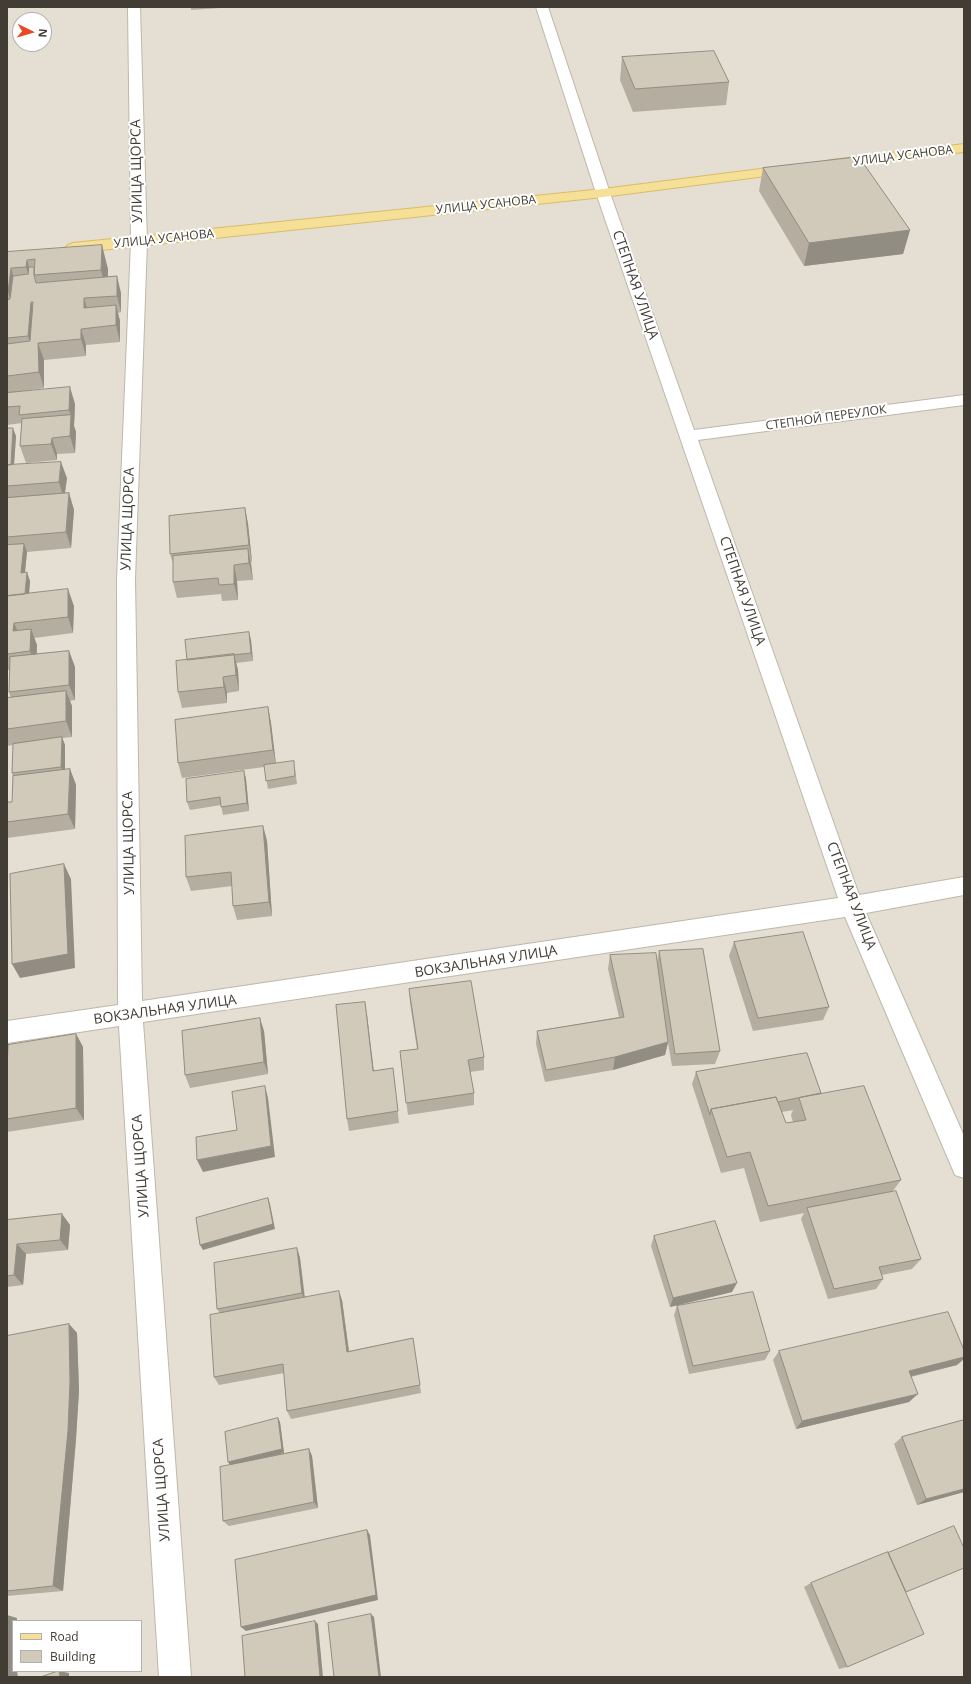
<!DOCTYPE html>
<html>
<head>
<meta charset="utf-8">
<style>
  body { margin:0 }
  #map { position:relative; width:971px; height:1684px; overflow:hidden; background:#f0ede4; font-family:"Open Sans",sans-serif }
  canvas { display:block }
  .frame { position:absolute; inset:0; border:8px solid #423d34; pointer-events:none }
  .legend { position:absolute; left:12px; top:1620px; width:130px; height:52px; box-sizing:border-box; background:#fff; border:1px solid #b3b1ae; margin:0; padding:5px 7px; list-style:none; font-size:12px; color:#423d34 }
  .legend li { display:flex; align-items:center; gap:8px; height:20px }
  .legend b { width:20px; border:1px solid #b3b1ae }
  .north { position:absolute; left:12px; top:12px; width:40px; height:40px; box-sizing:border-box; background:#fff; border:1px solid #b3b1ae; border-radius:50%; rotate:95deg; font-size:11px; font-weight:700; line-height:16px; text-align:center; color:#423d34 }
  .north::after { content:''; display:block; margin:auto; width:14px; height:18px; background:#e94822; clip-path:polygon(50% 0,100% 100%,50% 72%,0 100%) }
</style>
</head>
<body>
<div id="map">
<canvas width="971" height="1684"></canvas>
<div class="frame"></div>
<ul class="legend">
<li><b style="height:5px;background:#f6df97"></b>Road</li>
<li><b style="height:11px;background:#d1c9ba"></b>Building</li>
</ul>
<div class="north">N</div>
</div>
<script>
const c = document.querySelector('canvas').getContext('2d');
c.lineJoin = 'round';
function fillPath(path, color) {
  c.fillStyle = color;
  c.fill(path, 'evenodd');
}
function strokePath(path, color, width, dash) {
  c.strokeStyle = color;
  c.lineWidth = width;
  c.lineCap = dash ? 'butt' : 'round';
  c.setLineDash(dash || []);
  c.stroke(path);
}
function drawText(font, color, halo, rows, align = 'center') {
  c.font = font + ' "Open Sans",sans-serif';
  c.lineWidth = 4;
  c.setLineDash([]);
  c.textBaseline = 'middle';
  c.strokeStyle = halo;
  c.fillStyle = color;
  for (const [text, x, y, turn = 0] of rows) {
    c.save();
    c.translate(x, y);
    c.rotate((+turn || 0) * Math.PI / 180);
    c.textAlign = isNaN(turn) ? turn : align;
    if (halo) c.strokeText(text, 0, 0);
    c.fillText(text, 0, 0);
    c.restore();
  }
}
const residential = new Path2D(`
  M 7,7 L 964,7 L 964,1677 L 7,1677 ZM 20,20 L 44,20 L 44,44 L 20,44 ZM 13,1621 L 141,1621 L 141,1671 L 13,1671 Z`);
const minor = new Path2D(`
  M 128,7 L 140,7 L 147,242 L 135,579 L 142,1001 L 838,898 L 596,193 L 536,7 L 548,7 L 610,193 L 694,430 L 964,395 L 964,405 L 698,440 L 859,895 L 964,877 L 964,895 L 866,913 L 964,1136 L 964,1178 L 955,1175 L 845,917 L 143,1022 L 191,1677 L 159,1677 L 119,1026 L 7,1043 L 7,1021 L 118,1005 L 117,579 L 131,242 Z`);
const major = new Path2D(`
  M 964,144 L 964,152 L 832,168 L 827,167 L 825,164 L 827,161 L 832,160 Z
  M 792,165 L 797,166 L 799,169 L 797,172 L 603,197 L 73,253 L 68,251 L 65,248 L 68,245 L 73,243 L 603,189 Z`);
const wall = new Path2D(`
  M 191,7 L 235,7 L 191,10 Z
  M 622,57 L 729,82 L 726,105 L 633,112 L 620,80 Z
  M 763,168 L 910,230 L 903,254 L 804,266 L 759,191 Z
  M 7,252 L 108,269 L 108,277 L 121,293 L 121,312 L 118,313 L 120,321 L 120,342 L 86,345 L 86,356 L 44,360 L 44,388 L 10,393 L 75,404 L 74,426 L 76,432 L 75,453 L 57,454 L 57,460 L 26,463 L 20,446 L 22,423 L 7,425 Z
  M 7,428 L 16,436 L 14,465 L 67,478 L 65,493 L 69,493 L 74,510 L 71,548 L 27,552 L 25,572 L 30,581 L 29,594 L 74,606 L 73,633 L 34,638 L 37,645 L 37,654 L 69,651 L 75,667 L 75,700 L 70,701 L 72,706 L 72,737 L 62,738 L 65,745 L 65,770 L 70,769 L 76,785 L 75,829 L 7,838 L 7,802 L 12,802 L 13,777 L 12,773 L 13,745 L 7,746 L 7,698 L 11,698 L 9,692 L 10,670 L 7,670 Z
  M 245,508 L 248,524 L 252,562 L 251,562 L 253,580 L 237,581 L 238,600 L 222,601 L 221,594 L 177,598 L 173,582 L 173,563 L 170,554 Z
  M 251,640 L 253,661 L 236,663 L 238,670 L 239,691 L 227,693 L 227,703 L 182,708 L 178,692 L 187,660 Z
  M 268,707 L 271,723 L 276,764 L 295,769 L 297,784 L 268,789 L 264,767 L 182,778 L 178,763 Z
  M 244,771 L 246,779 L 249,811 L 223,815 L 221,805 L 190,810 L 187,802 Z
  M 263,826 L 267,841 L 272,916 L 237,920 L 233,906 L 232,886 L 191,891 L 186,877 Z
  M 734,942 L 829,1007 L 823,1020 L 753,1031 L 729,956 Z
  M 659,951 L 720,1051 L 715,1064 L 672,1066 L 668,1043 L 665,1055 L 613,1070 L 545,1082 L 536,1044 L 537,1031 L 619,1017 L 608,969 L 610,955 L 657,962 Z
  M 409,989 L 484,1057 L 484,1070 L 470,1072 L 474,1093 L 474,1105 L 408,1115 L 400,1051 L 417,1049 L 410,1003 Z
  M 367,1015 L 374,1071 L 393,1068 L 399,1123 L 349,1131 L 347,1119 Z
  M 264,1031 L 268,1074 L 190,1088 L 185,1075 Z
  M 76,1034 L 83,1047 L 84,1120 L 7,1132 L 7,1070 Z
  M 696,1072 L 821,1093 L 901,1180 L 892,1192 L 921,1259 L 912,1269 L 882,1275 L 883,1279 L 876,1289 L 828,1299 L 801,1219 L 804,1213 L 760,1222 L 744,1168 L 721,1173 L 692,1084 ZM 793,1110 L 791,1115 L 793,1122 L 786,1123 L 782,1112 Z
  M 62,1214 L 70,1225 L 68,1250 L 26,1254 L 23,1285 L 7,1287 L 7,1220 Z
  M 654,1236 L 732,1292 L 670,1307 L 651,1246 Z
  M 297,1248 L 300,1258 L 305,1297 L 342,1300 L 349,1351 L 413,1338 L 421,1393 L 291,1419 L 287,1411 L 284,1373 L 219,1385 L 214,1377 L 220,1313 L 217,1309 Z
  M 677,1306 L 770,1351 L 765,1360 L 689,1374 L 674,1315 Z
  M 69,1324 L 77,1333 L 79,1390 L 76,1439 L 63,1591 L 7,1596 L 7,1336 Z
  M 779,1351 L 957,1365 L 911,1377 L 909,1402 L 796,1429 L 773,1360 Z
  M 964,1420 L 964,1492 L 917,1505 L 894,1444 L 902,1437 Z
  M 280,1422 L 284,1453 L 261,1458 L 309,1449 L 312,1456 L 318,1508 L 229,1526 L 223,1521 L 230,1465 L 228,1462 Z
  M 811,1583 L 906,1592 L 847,1667 L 839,1669 L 804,1587 Z`);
const shadedWall = new Path2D(`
  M 910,230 L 903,254 L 804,266 L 809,243 Z
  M 102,245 L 108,269 L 107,294 L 101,270 Z
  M 27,260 L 34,284 L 34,291 L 26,267 Z
  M 11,268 L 18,292 L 16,316 L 8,292 Z
  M 117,276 L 121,293 L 121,312 L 117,296 Z
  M 84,298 L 89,315 L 84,308 Z
  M 31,302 L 36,319 L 33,353 L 28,336 Z
  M 116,305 L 120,321 L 120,342 L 116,325 Z
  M 81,329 L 86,345 L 86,356 L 81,339 Z
  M 38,343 L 44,360 L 44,388 L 39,372 Z
  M 70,387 L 75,404 L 74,426 L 76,432 L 75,453 L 70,436 L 71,416 L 69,410 Z
  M 13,428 L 16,436 L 13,478 L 10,469 Z
  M 52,438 L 57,454 L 57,460 L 51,444 Z
  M 61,462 L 67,478 L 64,499 L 59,482 Z
  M 69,493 L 74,510 L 71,548 L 66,532 Z
  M 245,508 L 248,524 L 252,562 L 249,545 Z
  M 24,544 L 27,552 L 24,581 L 21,573 Z
  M 248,549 L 251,565 L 253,580 L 249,563 Z
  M 234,565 L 237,581 L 238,600 L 234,584 Z
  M 27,572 L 30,581 L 28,606 L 25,598 Z
  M 68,589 L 74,606 L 73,633 L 68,617 Z
  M 14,623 L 21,639 L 13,631 Z
  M 31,629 L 37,645 L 36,667 L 30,651 Z
  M 249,632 L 251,640 L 253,661 L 251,653 Z
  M 69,651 L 75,667 L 75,700 L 69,685 Z
  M 234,654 L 238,670 L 239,691 L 236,675 Z
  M 223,677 L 227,693 L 227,703 L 224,687 Z
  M 66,691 L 72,706 L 72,737 L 66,721 Z
  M 268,707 L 271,723 L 276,765 L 273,750 Z
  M 62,737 L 65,745 L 65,775 L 61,767 Z
  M 70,769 L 76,785 L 75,829 L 68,814 Z
  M 244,771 L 246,779 L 249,811 L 247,803 Z
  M 263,826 L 267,841 L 272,916 L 269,902 Z
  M 64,864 L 71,879 L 75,968 L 20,978 L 12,964 Z
  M 365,1002 L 367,1015 L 375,1084 L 373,1071 Z
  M 260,1018 L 264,1031 L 268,1074 L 264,1062 Z
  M 76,1034 L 83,1047 L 84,1120 L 76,1108 Z
  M 668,1042 L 665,1055 L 613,1070 L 615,1057 Z
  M 265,1086 L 268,1098 L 275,1157 L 203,1172 L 197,1160 L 271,1146 Z
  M 268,1198 L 270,1204 L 275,1229 L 203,1250 L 200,1245 Z
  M 62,1214 L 70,1225 L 68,1250 L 60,1240 Z
  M 17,1244 L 26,1254 L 23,1285 L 14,1275 Z
  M 297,1248 L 300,1258 L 305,1302 L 302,1293 Z
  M 737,1283 L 732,1292 L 670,1307 L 673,1298 Z
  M 339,1291 L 342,1300 L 350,1360 L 347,1352 Z
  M 69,1324 L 77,1333 L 79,1390 L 76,1439 L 63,1591 L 53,1586 Z
  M 964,1357 L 964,1359 L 957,1365 L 900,1379 L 909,1371 Z
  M 918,1394 L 909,1402 L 796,1429 L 802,1421 Z
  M 278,1418 L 280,1422 L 284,1453 L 231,1466 L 228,1462 Z
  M 309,1449 L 312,1456 L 318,1508 L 314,1502 Z
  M 964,1489 L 964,1492 L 917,1505 L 926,1499 Z
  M 367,1530 L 370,1535 L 378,1600 L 246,1631 L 241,1627 Z
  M 371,1614 L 374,1617 L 381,1677 L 379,1677 Z
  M 7,1615 L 17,1618 L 17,1621 L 13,1621 L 13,1671 L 17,1671 L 18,1677 L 7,1677 Z
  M 315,1621 L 318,1624 L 323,1677 L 320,1677 Z
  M 59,1671 L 69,1673 L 69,1677 L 60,1677 Z`);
const building = new Path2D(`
  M 714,51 L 729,82 L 635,89 L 622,57 Z
  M 859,157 L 910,230 L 809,243 L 763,168 Z
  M 102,245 L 101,270 L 34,275 L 35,259 L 27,260 L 26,267 L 11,268 L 8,292 L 7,292 L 7,252 Z
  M 29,267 L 34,267 L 34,275 L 36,283 L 117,276 L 117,296 L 84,298 L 84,308 L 116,305 L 116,325 L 81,329 L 81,339 L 38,343 L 39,372 L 7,376 L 7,344 L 30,341 L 33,302 L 31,302 L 28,336 L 7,338 L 7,300 L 10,299 L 13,276 L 28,274 Z
  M 70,387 L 69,410 L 19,415 L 20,406 L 7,407 L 7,393 Z
  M 71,415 L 70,436 L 52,438 L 51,444 L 20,446 L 22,419 Z
  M 7,428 L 13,428 L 11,465 L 7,465 Z
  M 61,462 L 59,482 L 7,486 L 7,465 Z
  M 69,493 L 66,532 L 7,537 L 7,498 Z
  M 245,508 L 249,545 L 170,554 L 169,516 Z
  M 24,544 L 21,573 L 27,572 L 25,594 L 7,596 L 7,545 Z
  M 248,549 L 249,563 L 234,565 L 234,584 L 219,585 L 218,578 L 173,582 L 173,556 Z
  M 68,589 L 68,617 L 14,623 L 13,631 L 31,629 L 30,651 L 7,654 L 7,596 Z
  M 249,632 L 251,653 L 187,660 L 185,640 Z
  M 69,651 L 69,685 L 9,692 L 10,657 Z
  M 234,654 L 236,675 L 223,677 L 224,687 L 178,692 L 176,661 Z
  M 66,691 L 66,721 L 7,729 L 7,698 Z
  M 268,707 L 273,750 L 178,763 L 175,720 Z
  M 62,737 L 61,767 L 12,773 L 13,744 Z
  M 294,761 L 295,776 L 266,781 L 264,765 Z
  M 70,769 L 68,814 L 7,822 L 7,802 L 12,802 L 13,776 Z
  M 244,771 L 247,803 L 221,807 L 220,797 L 187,802 L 186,779 Z
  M 263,826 L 269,902 L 233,906 L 231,872 L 186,877 L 185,836 Z
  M 64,864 L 68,954 L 12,964 L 10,874 Z
  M 803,932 L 829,1007 L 758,1018 L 734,942 Z
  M 703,949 L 720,1051 L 675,1054 L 659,951 Z
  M 656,953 L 668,1042 L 615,1057 L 546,1070 L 537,1031 L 624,1017 L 610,955 Z
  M 471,981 L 484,1057 L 468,1060 L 474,1093 L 406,1103 L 400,1051 L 418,1049 L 409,989 Z
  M 365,1002 L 373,1071 L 393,1068 L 398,1111 L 347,1119 L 336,1005 Z
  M 260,1018 L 264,1062 L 185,1075 L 182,1031 Z
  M 76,1034 L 76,1108 L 7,1119 L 7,1070 L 8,1045 Z
  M 807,1053 L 821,1093 L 778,1102 L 776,1097 L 711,1109 L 710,1115 L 696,1072 Z
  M 265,1086 L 271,1146 L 197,1160 L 196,1137 L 237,1130 L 232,1092 Z
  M 864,1086 L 901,1180 L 768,1206 L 750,1152 L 727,1157 L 711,1109 L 776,1097 L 786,1123 L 806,1120 L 799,1098 Z
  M 896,1191 L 921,1259 L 879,1267 L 883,1279 L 834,1289 L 807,1208 Z
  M 268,1198 L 273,1224 L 200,1245 L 196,1218 Z
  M 62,1214 L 60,1240 L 17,1244 L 14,1275 L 7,1276 L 7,1220 Z
  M 715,1221 L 737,1283 L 673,1298 L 654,1236 Z
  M 297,1248 L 302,1293 L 217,1309 L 214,1263 Z
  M 339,1291 L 347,1352 L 413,1338 L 420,1385 L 287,1411 L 283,1364 L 214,1377 L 210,1315 Z
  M 753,1292 L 770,1351 L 693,1366 L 677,1306 Z
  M 948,1312 L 964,1350 L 964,1357 L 909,1371 L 918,1394 L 802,1421 L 779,1351 Z
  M 69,1324 L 70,1382 L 68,1431 L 53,1586 L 7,1591 L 7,1336 Z
  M 278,1418 L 282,1449 L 228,1462 L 225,1432 Z
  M 964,1420 L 964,1489 L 926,1499 L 902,1437 Z
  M 309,1449 L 314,1502 L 223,1521 L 220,1467 Z
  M 954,1526 L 964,1548 L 964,1568 L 906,1592 L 888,1553 Z
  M 367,1530 L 376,1595 L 241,1627 L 235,1560 Z
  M 888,1552 L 924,1634 L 847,1667 L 811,1583 Z
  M 371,1614 L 379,1677 L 334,1677 L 328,1623 Z
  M 315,1621 L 320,1677 L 245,1677 L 242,1636 Z
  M 58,1671 L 59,1671 L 60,1677 L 41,1677 Z`);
const farStreetnames = [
  ["УЛИЦА УСАНОВА",903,156,-7],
  ["УЛИЦА УСАНОВА",486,205,-6],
  ["УЛИЦА УСАНОВА",164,239,-6],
  ["СТЕПНОЙ ПЕРЕУЛОК",826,418,-8]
];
const streetNames = [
  ["УЛИЦА ЩОРСА",137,171,-91],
  ["СТЕПНАЯ УЛИЦА",635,285,71],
  ["УЛИЦА ЩОРСА",128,519,-88],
  ["СТЕПНАЯ УЛИЦА",742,591,71],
  ["УЛИЦА ЩОРСА",129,843,-91],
  ["СТЕПНАЯ УЛИЦА",851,896,69],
  ["ВОКЗАЛЬНАЯ УЛИЦА",486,962,-9],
  ["ВОКЗАЛЬНАЯ УЛИЦА",165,1010,-8],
  ["УЛИЦА ЩОРСА",141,1166,-94],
  ["УЛИЦА ЩОРСА",162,1490,-94]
];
fillPath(residential, '#e4dfd2');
strokePath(minor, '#beb8aa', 2);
strokePath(major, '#d9bc69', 2);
fillPath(minor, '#fff');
fillPath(major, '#f6df97');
fillPath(wall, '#b4ada0');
fillPath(shadedWall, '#928d82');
fillPath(building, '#d1c9ba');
strokePath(building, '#928d82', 1);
drawText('12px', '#423d34', '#fff', farStreetnames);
drawText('14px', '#423d34', '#fff', streetNames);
</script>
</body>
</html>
